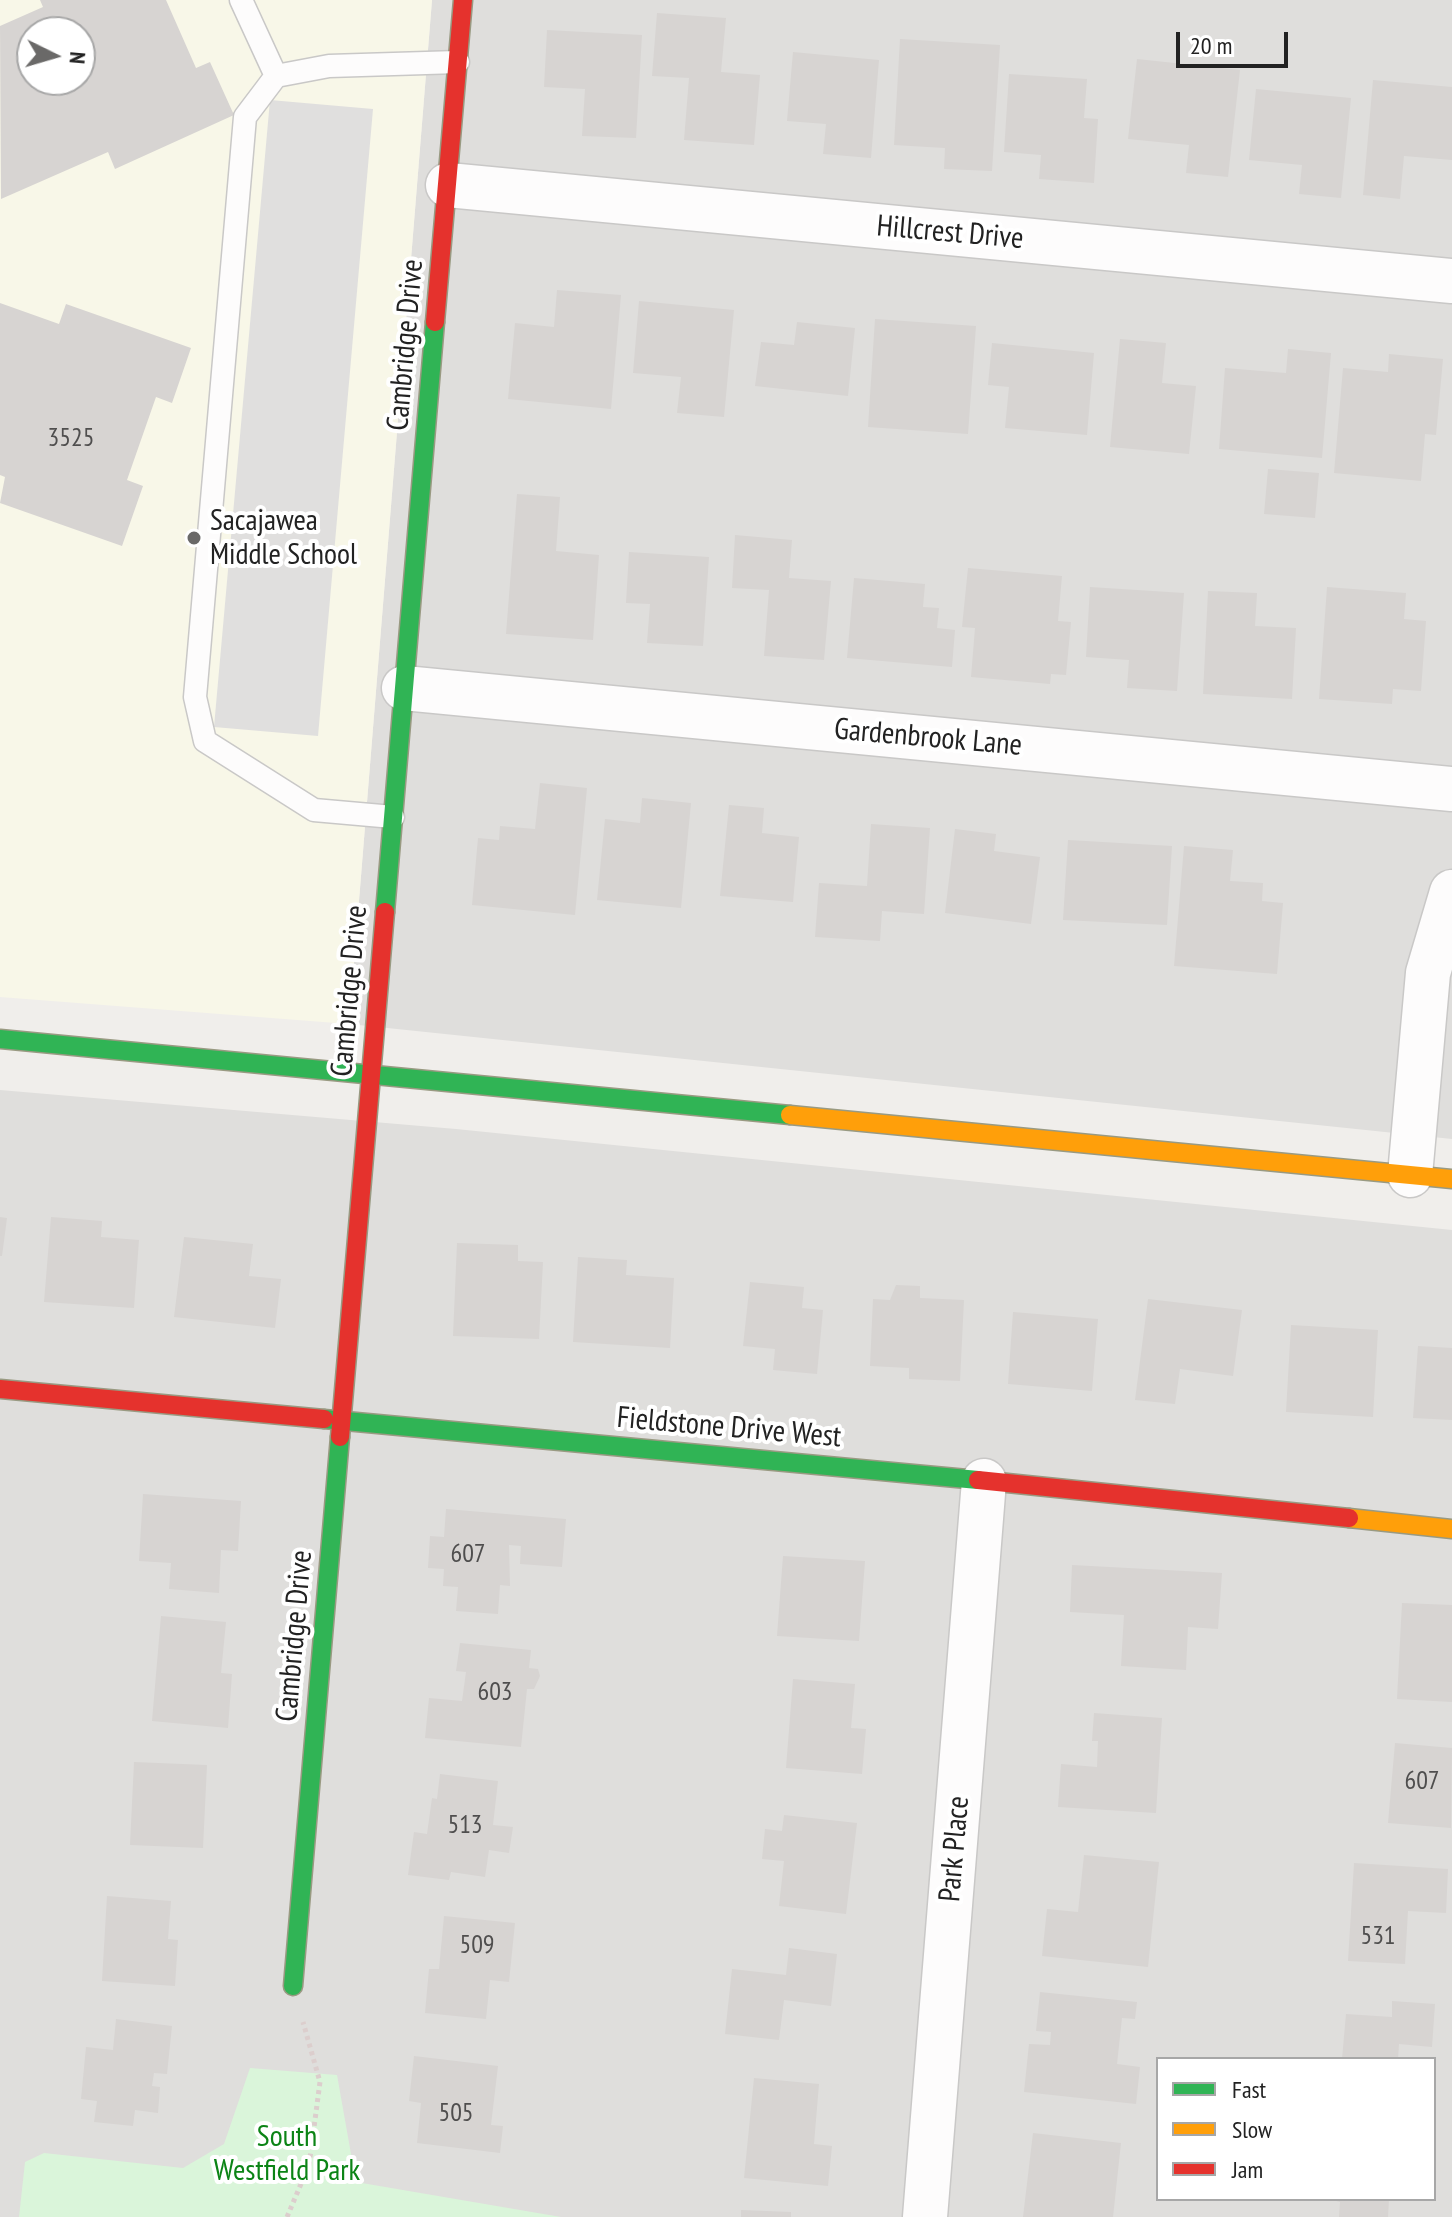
<!DOCTYPE html>
<html>
<head>
<meta charset="utf-8">
<style>
  body { margin:0 }
  #map { position:relative; width:1452px; height:2217px; overflow:hidden; background:#f0eeeb; font-family:"PT Sans Narrow",sans-serif }
  canvas { display:block }
  .legend { position:absolute; left:1156px; top:2057px; width:280px; height:144px; box-sizing:border-box; background:#fff; border:2px solid #a7a7a7; margin:0; padding:10px 14px; list-style:none; font-size:24px; color:#222 }
  .legend li { display:flex; align-items:center; gap:16px; height:40px }
  .legend b { width:40px; border:2px solid #a7a7a7 }
  .north { position:absolute; left:16px; top:16px; width:80px; height:80px; box-sizing:border-box; background:#fff; border:2px solid #a7a7a7; border-radius:50%; rotate:95deg; font-size:22px; font-weight:700; line-height:32px; text-align:center; color:#222 }
  .north::after { content:''; display:block; margin:auto; width:28px; height:36px; background:#6a6968; clip-path:polygon(50% 0,100% 100%,50% 72%,0 100%) }
  .scale { position:absolute; left:1176px; top:32px; width:112px; height:36px; box-sizing:border-box; border:4px solid #222; border-top:0; padding-left:10px; font-size:24px; line-height:28px; white-space:nowrap; color:#222; -webkit-text-stroke:6px #fff; paint-order:stroke }
</style>
</head>
<body>
<div id="map">
<canvas width="1452" height="2217"></canvas>
<ul class="legend">
<li><b style="height:10px;background:#30b455"></b>Fast</li>
<li><b style="height:10px;background:#ff9f0a"></b>Slow</li>
<li><b style="height:10px;background:#e5322d"></b>Jam</li>
</ul>
<div class="north">N</div>
<div class="scale">20 m</div>
</div>
<script>
const c = document.querySelector('canvas').getContext('2d');
c.lineJoin = 'round';
function fillPath(path, color) {
  c.fillStyle = color;
  c.fill(path, 'evenodd');
}
function strokePath(path, color, width, dash) {
  c.strokeStyle = color;
  c.lineWidth = width;
  c.lineCap = dash ? 'butt' : 'round';
  c.setLineDash(dash || []);
  c.stroke(path);
}
function drawText(font, color, halo, rows, align = 'center') {
  c.font = font + ' "PT Sans Narrow",sans-serif';
  c.lineWidth = 8;
  c.setLineDash([]);
  c.textBaseline = 'middle';
  c.strokeStyle = halo;
  c.fillStyle = color;
  for (const [text, x, y, turn = 0] of rows) {
    c.save();
    c.translate(x, y);
    c.rotate((+turn || 0) * Math.PI / 180);
    c.textAlign = isNaN(turn) ? turn : align;
    if (halo) c.strokeText(text, 0, 0);
    c.fillText(text, 0, 0);
    c.restore();
  }
}
const residential = new Path2D(`
  M 432,0 L 1452,0 L 1452,1139 L 349,1024 Z
  M 0,1090 L 456,1129 L 1452,1230 L 1452,2217 L 0,2217 ZM 1158,2059 L 1434,2059 L 1434,2199 L 1158,2199 Z`);
const education = new Path2D(`
  M 0,0 L 432,0 L 349,1024 L 0,997 ZM 32,32 L 80,32 L 80,80 L 32,80 Z`);
const park = new Path2D(`
  M 250,2068 L 337,2075 L 356,2182 L 561,2217 L 19,2217 L 25,2162 L 44,2153 L 183,2168 L 224,2144 Z`);
const parking = new Path2D(`
  M 270,100 L 373,109 L 318,736 L 214,727 Z`);
const building = new Path2D(`
  M 40,0 L 166,0 L 196,68 L 210,62 L 234,115 L 115,169 L 108,152 L 1,199 L 0,26 L 43,7 ZM 32,32 L 80,32 L 80,80 L 32,80 Z
  M 657,13 L 726,18 L 721,72 L 760,75 L 754,145 L 684,140 L 689,78 L 652,76 Z
  M 547,30 L 642,35 L 636,138 L 582,136 L 585,89 L 544,87 Z
  M 900,39 L 1000,45 L 992,171 L 944,169 L 945,148 L 894,145 Z
  M 793,52 L 879,60 L 871,158 L 823,154 L 826,124 L 787,121 Z
  M 1137,59 L 1240,70 L 1228,177 L 1186,173 L 1189,145 L 1128,139 Z
  M 1009,74 L 1087,79 L 1084,118 L 1098,119 L 1094,183 L 1039,179 L 1041,155 L 1004,152 Z
  M 1373,80 L 1452,87 L 1452,160 L 1404,156 L 1400,199 L 1363,195 Z
  M 1256,89 L 1351,98 L 1341,198 L 1299,194 L 1302,165 L 1249,160 Z
  M 557,290 L 621,295 L 611,409 L 508,399 L 515,323 L 554,327 Z
  M 639,301 L 734,310 L 724,417 L 677,413 L 681,377 L 633,373 Z
  M 0,303 L 59,324 L 66,304 L 191,348 L 172,403 L 156,397 L 127,480 L 143,486 L 122,546 L 0,503 L 5,477 L 0,475 Z
  M 875,319 L 976,326 L 968,434 L 868,427 Z
  M 797,322 L 855,328 L 848,396 L 755,386 L 761,342 L 794,345 Z
  M 1120,339 L 1166,343 L 1162,383 L 1196,386 L 1189,454 L 1110,447 Z
  M 992,343 L 1094,353 L 1087,435 L 1005,428 L 1009,387 L 988,385 Z
  M 1288,349 L 1331,353 L 1322,458 L 1219,449 L 1225,368 L 1286,373 Z
  M 1389,354 L 1443,359 L 1436,435 L 1425,434 L 1421,481 L 1334,473 L 1343,368 L 1388,372 Z
  M 1268,469 L 1319,473 L 1315,518 L 1264,514 Z
  M 517,494 L 560,497 L 556,551 L 599,555 L 593,640 L 506,634 Z
  M 735,535 L 792,540 L 789,578 L 831,581 L 824,660 L 764,656 L 769,590 L 732,588 Z
  M 629,552 L 709,557 L 703,646 L 647,643 L 650,604 L 626,603 Z
  M 968,568 L 1062,576 L 1058,621 L 1071,622 L 1066,675 L 1051,674 L 1050,684 L 971,677 L 975,628 L 962,627 Z
  M 854,578 L 925,584 L 923,607 L 939,608 L 937,628 L 955,630 L 952,667 L 847,658 Z
  M 1090,587 L 1184,593 L 1177,691 L 1127,688 L 1129,660 L 1086,657 Z
  M 1327,587 L 1406,593 L 1404,619 L 1426,621 L 1421,691 L 1393,689 L 1392,704 L 1319,699 Z
  M 1208,591 L 1257,593 L 1255,626 L 1296,628 L 1292,699 L 1203,694 Z
  M 540,783 L 587,788 L 575,915 L 472,905 L 478,838 L 499,840 L 500,826 L 535,829 Z
  M 642,798 L 691,803 L 681,908 L 597,900 L 605,819 L 640,823 Z
  M 729,805 L 764,808 L 762,833 L 799,837 L 793,902 L 720,896 Z
  M 871,824 L 930,828 L 924,914 L 882,911 L 880,941 L 815,937 L 819,883 L 867,886 Z
  M 955,829 L 996,834 L 994,851 L 1040,857 L 1031,924 L 945,913 Z
  M 1068,840 L 1172,846 L 1167,925 L 1063,920 Z
  M 1184,846 L 1233,850 L 1230,881 L 1263,883 L 1262,901 L 1283,903 L 1277,974 L 1174,966 Z
  M 0,1217 L 7,1218 L 2,1256 L 0,1256 Z
  M 51,1217 L 102,1221 L 101,1237 L 139,1240 L 134,1308 L 44,1302 Z
  M 184,1237 L 253,1244 L 249,1276 L 281,1279 L 275,1328 L 174,1317 Z
  M 457,1243 L 518,1245 L 518,1261 L 543,1262 L 539,1339 L 453,1336 Z
  M 578,1257 L 627,1260 L 626,1275 L 674,1278 L 670,1348 L 573,1342 Z
  M 750,1282 L 804,1287 L 802,1308 L 823,1310 L 817,1374 L 773,1370 L 775,1349 L 743,1346 Z
  M 896,1285 L 920,1286 L 920,1298 L 964,1300 L 960,1381 L 909,1379 L 909,1368 L 870,1366 L 873,1299 L 890,1300 Z
  M 1148,1299 L 1242,1310 L 1233,1376 L 1180,1369 L 1175,1404 L 1135,1400 Z
  M 1013,1312 L 1098,1319 L 1092,1391 L 1008,1384 Z
  M 1291,1325 L 1378,1330 L 1373,1417 L 1286,1412 Z
  M 1418,1346 L 1452,1348 L 1452,1420 L 1413,1418 Z
  M 143,1494 L 241,1501 L 238,1551 L 221,1550 L 219,1593 L 169,1589 L 171,1563 L 139,1561 Z
  M 446,1509 L 566,1519 L 562,1567 L 520,1564 L 521,1546 L 509,1545 L 510,1586 L 500,1585 L 498,1614 L 456,1611 L 458,1587 L 443,1586 L 444,1569 L 428,1568 L 430,1536 L 444,1537 Z
  M 783,1556 L 865,1561 L 859,1641 L 777,1636 Z
  M 1072,1565 L 1222,1573 L 1218,1629 L 1188,1627 L 1186,1670 L 1121,1666 L 1124,1615 L 1070,1612 Z
  M 1402,1603 L 1452,1605 L 1452,1702 L 1397,1699 Z
  M 161,1616 L 226,1622 L 221,1673 L 232,1674 L 228,1728 L 152,1721 Z
  M 460,1643 L 531,1650 L 529,1668 L 538,1669 L 540,1676 L 534,1689 L 527,1689 L 521,1747 L 425,1738 L 429,1698 L 462,1701 L 466,1672 L 456,1671 Z
  M 793,1679 L 855,1684 L 851,1728 L 866,1729 L 862,1774 L 786,1768 Z
  M 1094,1713 L 1162,1718 L 1156,1813 L 1058,1807 L 1061,1764 L 1097,1767 L 1098,1741 L 1092,1741 Z
  M 1395,1743 L 1452,1748 L 1451,1828 L 1388,1823 Z
  M 134,1762 L 207,1765 L 203,1848 L 130,1845 Z
  M 440,1774 L 498,1781 L 493,1825 L 513,1827 L 509,1853 L 489,1850 L 485,1877 L 451,1872 L 449,1880 L 408,1875 L 414,1832 L 427,1834 L 432,1798 L 437,1799 Z
  M 784,1815 L 857,1823 L 846,1914 L 779,1906 L 784,1861 L 762,1859 L 765,1829 L 782,1831 Z
  M 1084,1855 L 1159,1862 L 1148,1967 L 1042,1956 L 1047,1909 L 1078,1912 Z
  M 1354,1863 L 1448,1869 L 1446,1913 L 1408,1911 L 1405,1964 L 1348,1961 Z
  M 107,1896 L 171,1901 L 168,1939 L 178,1940 L 175,1986 L 102,1981 Z
  M 444,1916 L 515,1923 L 509,1982 L 490,1980 L 486,2019 L 425,2013 L 429,1969 L 439,1969 Z
  M 789,1948 L 837,1954 L 831,2006 L 784,2000 L 779,2040 L 725,2034 L 732,1969 L 786,1975 Z
  M 1040,1992 L 1137,2002 L 1135,2019 L 1122,2018 L 1117,2064 L 1140,2067 L 1136,2104 L 1024,2092 L 1029,2044 L 1050,2045 L 1051,2032 L 1036,2031 Z
  M 1392,2001 L 1435,2004 L 1432,2047 L 1399,2044 L 1398,2059 L 1342,2059 L 1346,2014 L 1392,2017 Z
  M 116,2019 L 172,2026 L 167,2074 L 154,2073 L 152,2086 L 160,2087 L 158,2113 L 135,2110 L 133,2126 L 94,2122 L 97,2101 L 81,2099 L 86,2047 L 113,2050 Z
  M 414,2056 L 498,2066 L 491,2125 L 503,2126 L 500,2153 L 417,2143 L 421,2103 L 409,2101 Z
  M 754,2078 L 819,2084 L 814,2144 L 832,2146 L 828,2186 L 744,2178 Z
  M 1033,2133 L 1121,2143 L 1113,2217 L 1023,2217 Z
  M 1328,2199 L 1389,2199 L 1388,2217 L 1339,2217 L 1340,2202 Z
  M 741,2210 L 791,2212 L 791,2217 L 741,2217 Z`);
const path = new Path2D(`
  M 287,2217 L 309,2165 L 320,2082 L 303,2022`);
const lane = new Path2D(`
  M 241,0 L 276,76
  M 393,817 L 314,810 L 205,741 L 195,697 L 245,117 L 276,76 L 329,66 L 458,62`);
const street = new Path2D(`
  M 448,185 L 1452,281
  M 404,688 L 1452,789
  M 1410,1175 L 1428,973 L 1452,892
  M 925,2217 L 984,1481`);
const fast = new Path2D(`
  M 385,912 L 435,322
  M 0,1039 L 790,1115
  M 324,1419 L 978,1480
  M 293,1986 L 340,1437`);
const slow = new Path2D(`
  M 790,1115 L 1452,1179
  M 1349,1518 L 1452,1529`);
const jam = new Path2D(`
  M 435,322 L 463,0
  M 0,1389 L 324,1419
  M 340,1437 L 385,912
  M 978,1480 L 1349,1518`);
const markers = [
  [194,538,8,"#6a6968"]
];
const numberNames = [
  ["3525",71,439],
  ["607",468,1555],
  ["603",495,1693],
  ["607",1422,1782],
  ["513",465,1826],
  ["531",1378,1937],
  ["509",477,1946],
  ["505",456,2114]
];
const streetNames = [
  ["Hillcrest Drive",950,233,5],
  ["Cambridge Drive",406,345,-85],
  ["Gardenbrook Lane",928,738,5],
  ["Cambridge Drive",350,991,-85],
  ["Fieldstone Drive West",729,1428,5],
  ["Cambridge Drive",295,1636,-85],
  ["Park Place",955,1849,-85]
];
const poiNames = [
  ["Sacajawea",210,521],
  ["Middle School",210,555]
];
const parkNames = [
  ["South",287,2137],
  ["Westfield Park",287,2171]
];
fillPath(residential, '#dfdedc');
fillPath(education, '#f8f7e8');
fillPath(park, '#daf5da');
fillPath(parking, '#e0dfde');
fillPath(building, '#d7d4d2');
strokePath(lane, '#c9c8c7', 25);
strokePath(street, '#c9c8c7', 47);
strokePath(fast, '#999a82', 21);
strokePath(slow, '#999a82', 21);
strokePath(jam, '#999a82', 21);
strokePath(path, '#dccecd', 5, [4, 4]);
strokePath(lane, '#fdfcfc', 22);
strokePath(street, '#fdfcfc', 44);
strokePath(fast, '#30b455', 18);
strokePath(slow, '#ff9f0a', 18);
strokePath(jam, '#e5322d', 18);
for (const [x, y, r, color] of markers) {
  const dot = new Path2D();
  dot.arc(x, y, r, 0, 2 * Math.PI);
  c.fillStyle = color;
  c.fill(dot);
  strokePath(dot, '#fff', 3);
}
drawText('26px', '#4f4e4e', null, numberNames);
drawText('30px', '#222', '#fff', streetNames);
drawText('30px', '#222', '#fff', poiNames, 'left');
drawText('30px', '#0c8416', '#fff', parkNames);
</script>
</body>
</html>
